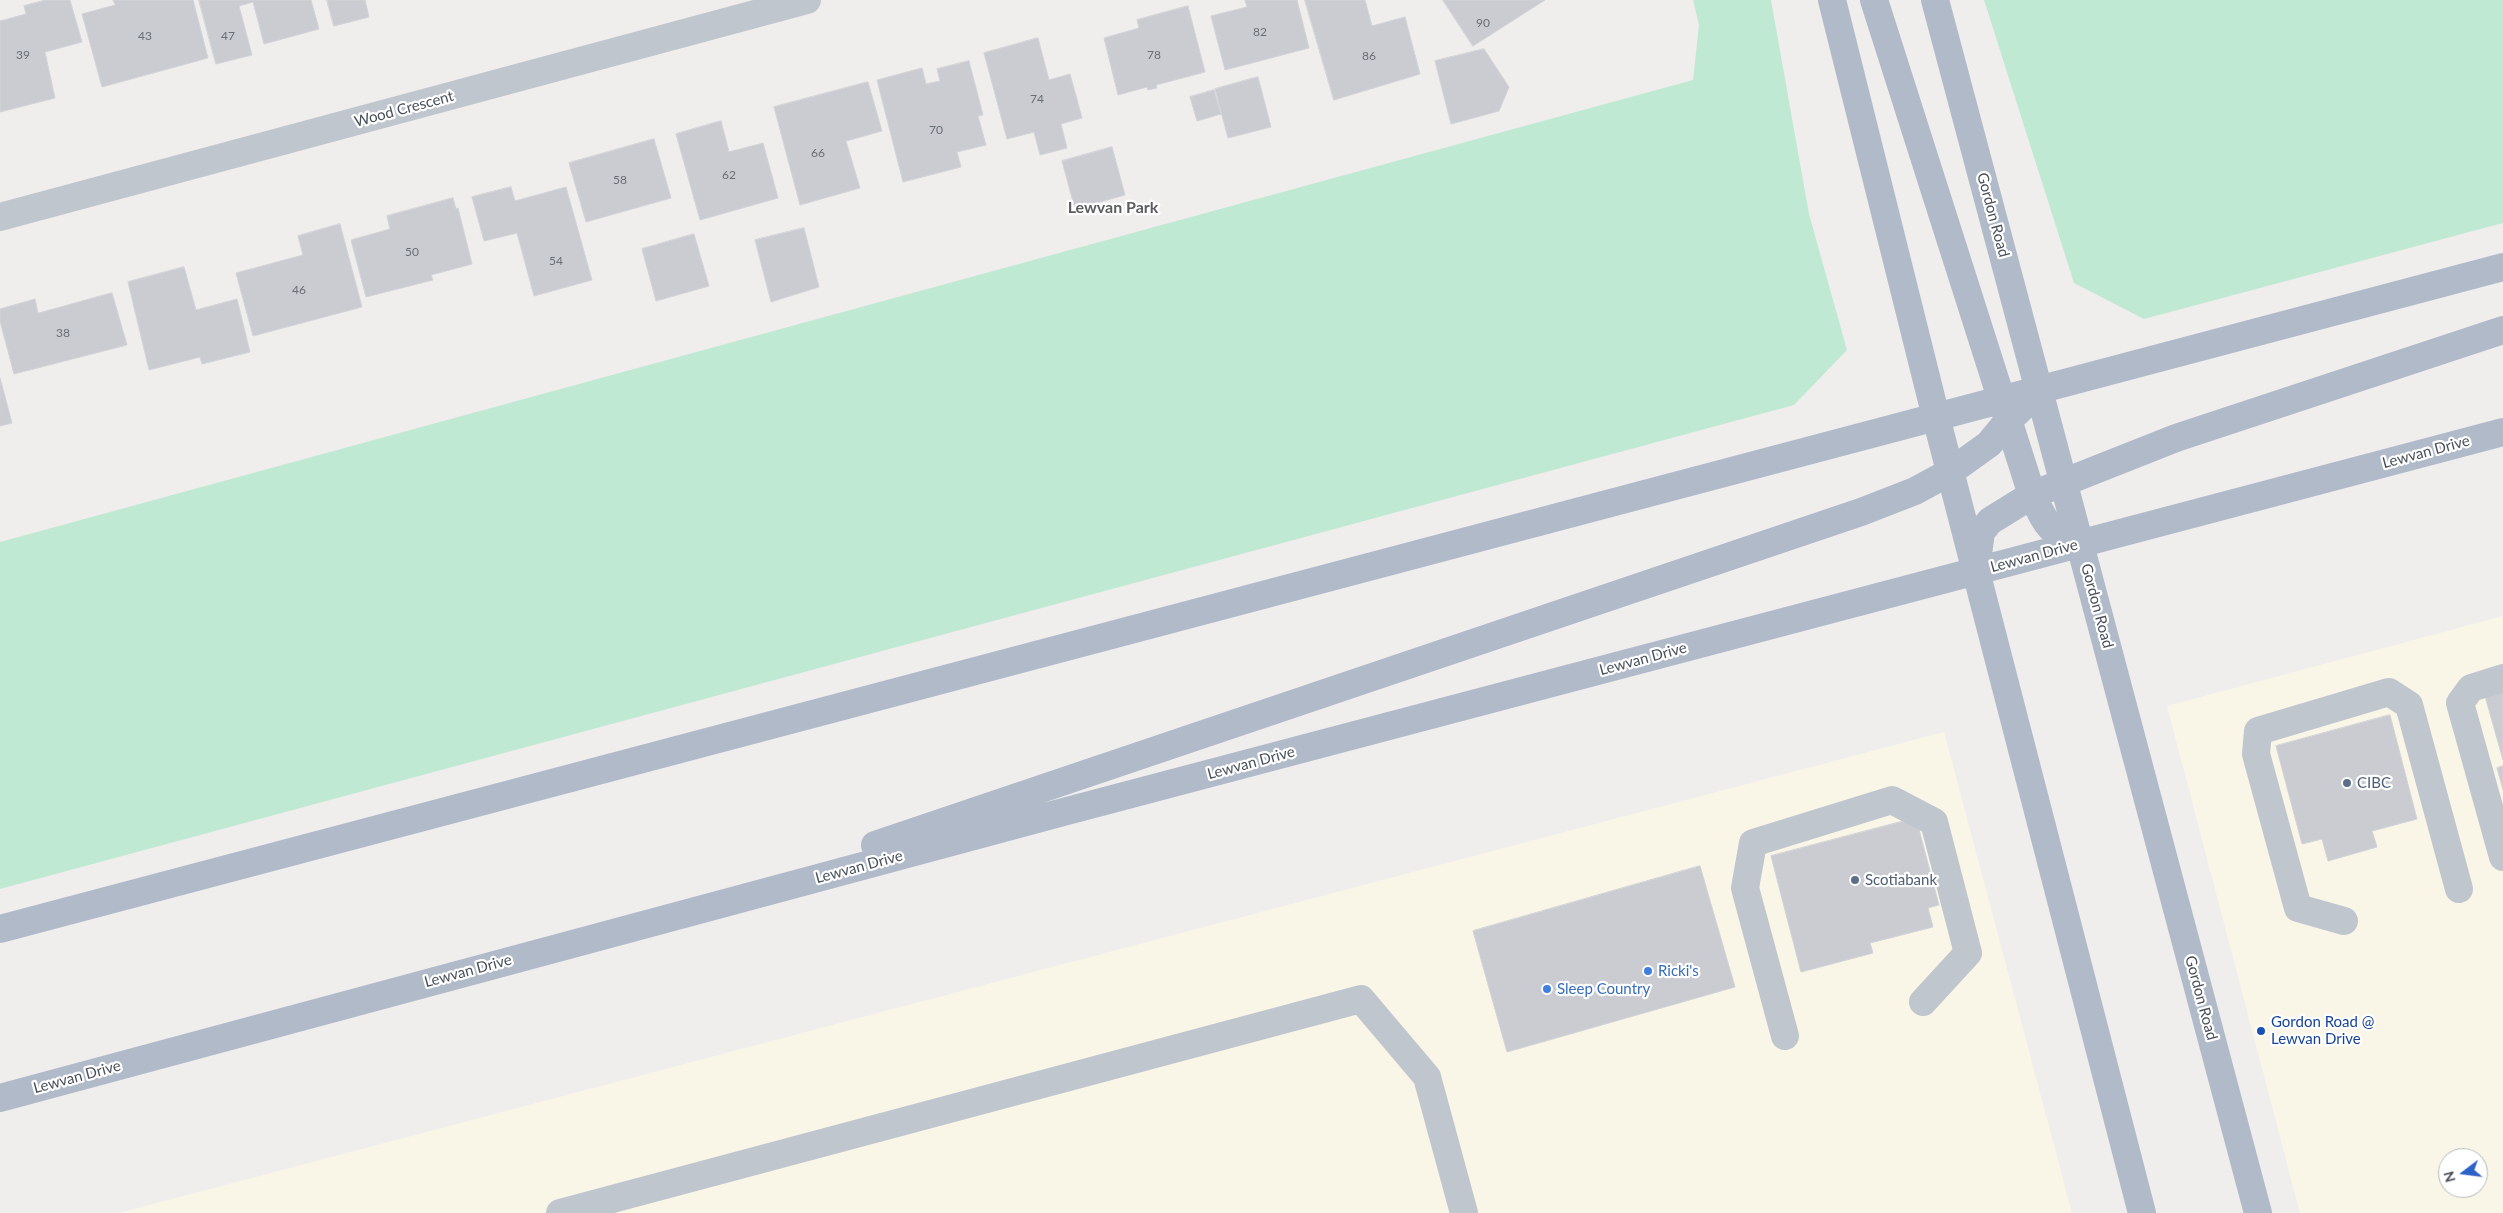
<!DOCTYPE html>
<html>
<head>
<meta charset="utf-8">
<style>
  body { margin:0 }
  #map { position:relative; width:2503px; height:1213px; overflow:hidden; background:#f0eded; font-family:Lato,sans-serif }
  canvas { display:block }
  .north { position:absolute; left:2438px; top:1148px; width:50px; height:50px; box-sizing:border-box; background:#fff; border:1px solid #b6b9bc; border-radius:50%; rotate:255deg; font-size:14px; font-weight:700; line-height:20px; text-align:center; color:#484f58 }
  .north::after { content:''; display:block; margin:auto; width:18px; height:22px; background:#2d62c9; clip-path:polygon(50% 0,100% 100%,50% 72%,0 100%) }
</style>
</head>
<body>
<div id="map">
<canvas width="2503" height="1213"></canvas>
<div class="north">N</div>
</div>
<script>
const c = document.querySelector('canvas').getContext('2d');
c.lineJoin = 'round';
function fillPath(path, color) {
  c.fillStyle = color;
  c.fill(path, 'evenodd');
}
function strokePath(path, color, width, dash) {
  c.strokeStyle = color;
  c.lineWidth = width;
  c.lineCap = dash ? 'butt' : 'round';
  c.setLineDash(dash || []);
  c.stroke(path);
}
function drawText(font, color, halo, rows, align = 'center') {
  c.font = font + ' Lato,sans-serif';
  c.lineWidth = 4.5;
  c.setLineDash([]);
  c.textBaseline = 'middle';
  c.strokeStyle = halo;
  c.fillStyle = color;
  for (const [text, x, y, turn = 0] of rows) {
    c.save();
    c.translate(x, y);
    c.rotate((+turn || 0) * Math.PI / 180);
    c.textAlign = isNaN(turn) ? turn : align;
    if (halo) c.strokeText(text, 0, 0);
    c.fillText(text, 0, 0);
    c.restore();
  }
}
const commercial = new Path2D(`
  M 2503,616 L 2503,1213 L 2300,1213 L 2167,706 ZM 2448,1158 L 2478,1158 L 2478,1188 L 2448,1188 Z
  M 1944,732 L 2072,1213 L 119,1213 Z`);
const green = new Path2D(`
  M 1693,0 L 1771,0 L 1809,214 L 1847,350 L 1794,405 L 0,889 L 0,542 L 1693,80 L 1699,25 Z
  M 1984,0 L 2503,0 L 2503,223 L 2144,319 L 2074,283 Z`);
const building = new Path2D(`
  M 46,0 L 70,0 L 82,42 L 45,52 L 55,98 L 0,112 L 0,21 L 26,14 L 24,6 Z
  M 113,0 L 193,0 L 208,58 L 102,87 L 82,14 L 115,5 Z
  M 199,0 L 311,0 L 319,29 L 264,44 L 253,2 L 239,6 L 252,55 L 216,64 Z
  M 327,0 L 365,0 L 369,17 L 334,26 Z
  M 1245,0 L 1297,0 L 1309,48 L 1225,70 L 1211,16 L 1247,7 Z
  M 1305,0 L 1365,0 L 1372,26 L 1405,17 L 1420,74 L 1334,100 Z
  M 1443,0 L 1545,0 L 1473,46 Z
  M 1188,6 L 1205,72 L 1156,85 L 1157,88 L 1148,90 L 1147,87 L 1118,95 L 1104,38 L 1139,28 L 1137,20 Z
  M 1038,38 L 1049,80 L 1070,74 L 1082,118 L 1061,124 L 1067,148 L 1040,155 L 1034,132 L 1007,139 L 984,53 Z
  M 1484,49 L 1509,87 L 1499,111 L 1451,124 L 1435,61 Z
  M 969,61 L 983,115 L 978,116 L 986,145 L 957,152 L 961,167 L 903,182 L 877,80 L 922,68 L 926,84 L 940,81 L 937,69 Z
  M 1258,77 L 1271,127 L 1228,138 L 1215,89 Z
  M 868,82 L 882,131 L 846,141 L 860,188 L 800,205 L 774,107 Z
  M 1214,90 L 1221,114 L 1197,121 L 1190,97 Z
  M 721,121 L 729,152 L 763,143 L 778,198 L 700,220 L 676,134 Z
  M 654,139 L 671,198 L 586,222 L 569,163 Z
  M 1112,147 L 1125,195 L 1075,209 L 1062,161 Z
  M 511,187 L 515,201 L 566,187 L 592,280 L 534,296 L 517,233 L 484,241 L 472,197 Z
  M 453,198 L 456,209 L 458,208 L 472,264 L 431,275 L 433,280 L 366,297 L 351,240 L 390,229 L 387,216 Z
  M 340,224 L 362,307 L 253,336 L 236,273 L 303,255 L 298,236 Z
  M 804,228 L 819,287 L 771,302 L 755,240 Z
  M 694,234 L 709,286 L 656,301 L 642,249 Z
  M 184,267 L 196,310 L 237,299 L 250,352 L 202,364 L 200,357 L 149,370 L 128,282 Z
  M 112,293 L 127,345 L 14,374 L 0,321 L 0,309 L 35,299 L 38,313 Z
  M 0,378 L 12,423 L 0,426 Z
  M 2503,691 L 2503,760 L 2485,696 Z
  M 2390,715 L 2417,819 L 2372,831 L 2377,847 L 2328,861 L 2322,839 L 2302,844 L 2276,746 Z
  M 2503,766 L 2503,790 L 2497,768 Z
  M 1916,818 L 1939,905 L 1928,908 L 1933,927 L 1870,943 L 1873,953 L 1801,972 L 1771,856 Z
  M 1700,866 L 1735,987 L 1507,1052 L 1473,931 Z`);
const minor = new Path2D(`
  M 0,217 L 807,0
  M 2503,678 L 2471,688 L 2460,703 L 2503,857
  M 2344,921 L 2298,908 L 2256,754 L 2258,731 L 2389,692 L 2409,705 L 2459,889
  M 1785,1036 L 1745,888 L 1753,843 L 1892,800 L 1934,822 L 1968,953 L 1923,1002
  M 560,1213 L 1361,999 L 1427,1077 L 1464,1213`);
const major = new Path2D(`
  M 1832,0 L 1936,417 L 2142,1213
  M 1874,0 L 2032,495 C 2046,523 2048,533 2080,544
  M 1935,0 L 2258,1213
  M 1977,562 L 1981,532 L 1990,521 L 2032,495 L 2176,438 L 2503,330
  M 875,845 L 1861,512 L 1915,491 L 1950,472 L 1989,444 L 2008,421 L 2039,391
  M 0,929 L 2503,267
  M 0,1098 L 1067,811 L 2503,432`);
const markers = [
  [2347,783,5,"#5c6f8a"],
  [1855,880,5,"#5c6f8a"],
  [1648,971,5,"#3f7fe0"],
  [1547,989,5,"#3f7fe0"],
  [2261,1031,5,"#1a4fb4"]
];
const numberNames = [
  ["90",1483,23],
  ["82",1260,32],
  ["43",145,36],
  ["47",228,36],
  ["39",23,55],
  ["78",1154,55],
  ["86",1369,56],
  ["74",1037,99],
  ["70",936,130],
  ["66",818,153],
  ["62",729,175],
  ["58",620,180],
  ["50",412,252],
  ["54",556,261],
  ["46",299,290],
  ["38",63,333]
];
const streetNames = [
  ["Wood Crescent",404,109,-15],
  ["Gordon Road",1993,215,75],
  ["Lewvan Drive",2426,452,-15],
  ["Lewvan Drive",2034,556,-15],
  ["Gordon Road",2097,606,75],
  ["Lewvan Drive",1643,659,-15],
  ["Lewvan Drive",1251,763,-15],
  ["Lewvan Drive",859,867,-15],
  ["Lewvan Drive",468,971,-15],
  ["Gordon Road",2201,998,75],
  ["Lewvan Drive",77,1077,-15]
];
const serviceNames = [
  ["CIBC",2357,783],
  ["Scotiabank",1865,880]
];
const shopNames = [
  ["Ricki's",1658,971],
  ["Sleep Country",1557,989]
];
const transitNames = [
  ["Gordon Road @",2271,1022],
  ["Lewvan Drive",2271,1039]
];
const neighbourhoodNames = [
  ["Lewvan Park",1113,208]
];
fillPath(commercial, '#f9f6e8');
fillPath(green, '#c0e9d4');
fillPath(building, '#cbccd1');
strokePath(building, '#d2d3d8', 1);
strokePath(minor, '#c0c6ce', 28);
strokePath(major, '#b0bac9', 28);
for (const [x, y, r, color] of markers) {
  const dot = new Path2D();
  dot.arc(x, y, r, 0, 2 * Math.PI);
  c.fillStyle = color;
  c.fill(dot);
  strokePath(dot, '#fff', 2);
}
drawText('12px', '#696e76', null, numberNames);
drawText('15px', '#484f58', '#fff', streetNames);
drawText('15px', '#4e5e75', '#fff', serviceNames, 'left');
drawText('15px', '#366cbe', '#fff', shopNames, 'left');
drawText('15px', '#164399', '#fff', transitNames, 'left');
drawText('bold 16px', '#5b5d61', '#fff', neighbourhoodNames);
</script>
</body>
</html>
